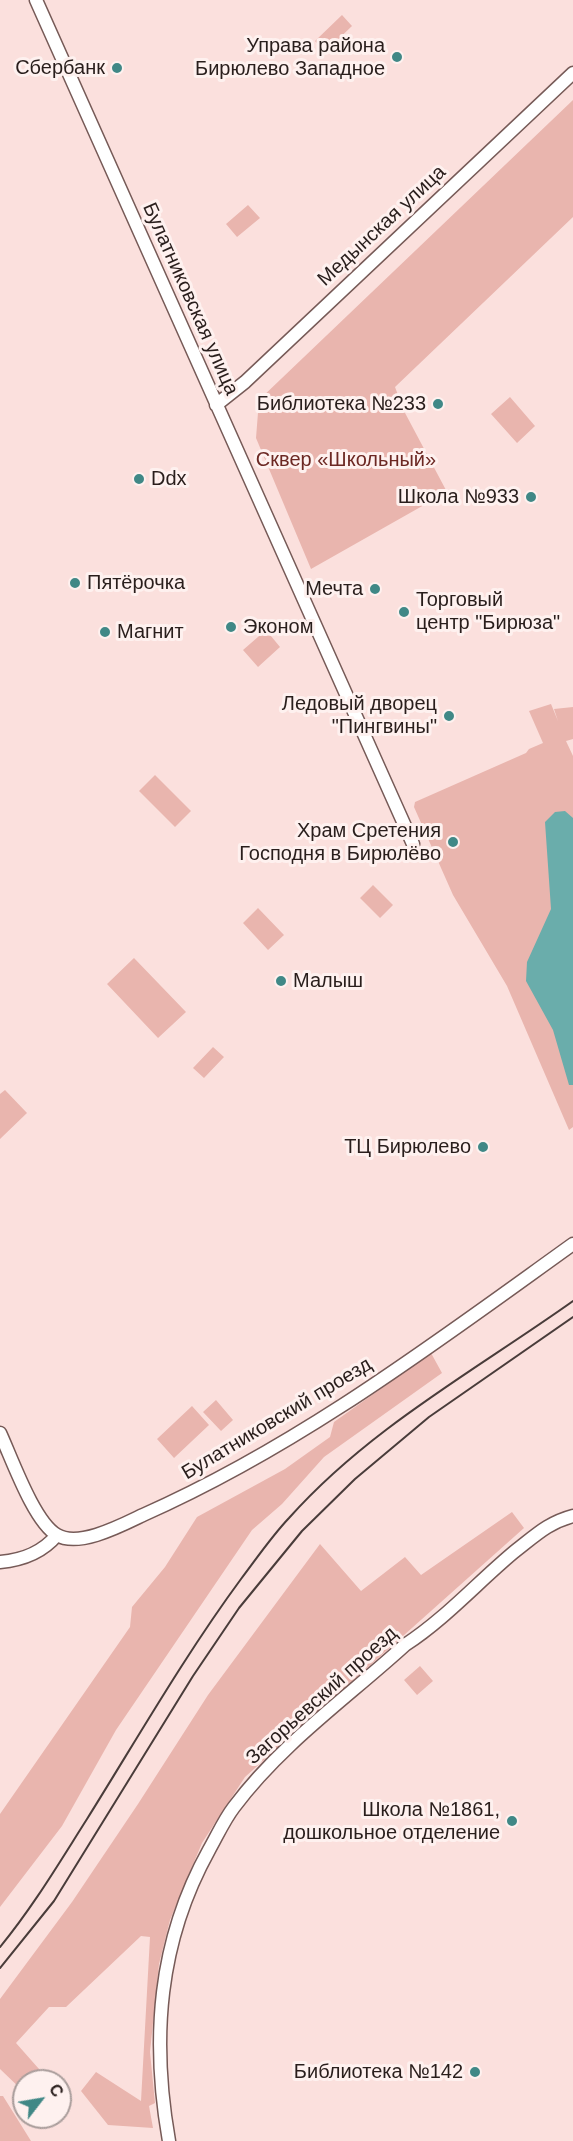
<!DOCTYPE html>
<html>
<head>
<meta charset="utf-8">
<style>
  body { margin:0 }
  #map { position:relative; width:573px; height:2141px; overflow:hidden; background:#fbe0dd; font-family:Helvetica,sans-serif }
  canvas { display:block }
  .north { position:absolute; left:12px; top:2069px; width:60px; height:60px; box-sizing:border-box; background:#fef1ef; border:2px solid #a99d9b; border-radius:50%; rotate:59deg; font-size:16px; font-weight:700; line-height:24px; text-align:center; color:#291e1c }
  .north::after { content:''; display:block; margin:auto; width:21px; height:27px; background:#408886; clip-path:polygon(50% 0,100% 100%,50% 72%,0 100%) }
</style>
</head>
<body>
<div id="map">
<canvas width="573" height="2141"></canvas>
<div class="north">С</div>
</div>
<script>
const c = document.querySelector('canvas').getContext('2d');
c.lineJoin = 'round';
function fillPath(path, color) {
  c.fillStyle = color;
  c.fill(path, 'evenodd');
}
function strokePath(path, color, width, dash) {
  c.strokeStyle = color;
  c.lineWidth = width;
  c.lineCap = dash ? 'butt' : 'round';
  c.setLineDash(dash || []);
  c.stroke(path);
}
function drawText(font, color, halo, rows, align = 'center') {
  c.font = font + ' Helvetica,sans-serif';
  c.lineWidth = 6;
  c.setLineDash([]);
  c.textBaseline = 'middle';
  c.strokeStyle = halo;
  c.fillStyle = color;
  for (const [text, x, y, turn = 0] of rows) {
    c.save();
    c.translate(x, y);
    c.rotate((+turn || 0) * Math.PI / 180);
    c.textAlign = isNaN(turn) ? turn : align;
    if (halo) c.strokeText(text, 0, 0);
    c.fillText(text, 0, 0);
    c.restore();
  }
}
const green = new Path2D(`
  M 342,15 L 352,26 L 325,52 L 315,41 Z
  M 573,100 L 573,217 L 395,387 L 404,411 L 447,492 L 311,569 L 256,438 L 259,400 Z
  M 248,205 L 260,218 L 237,237 L 226,224 Z
  M 510,397 L 535,426 L 517,443 L 491,414 Z
  M 266,630 L 280,647 L 258,667 L 243,650 Z
  M 551,704 L 558,721 L 554,709 L 573,707 L 573,739 L 566,741 L 573,756 L 573,1127 L 569,1130 L 507,986 L 453,895 L 414,807 L 415,802 L 526,753 L 529,749 L 543,743 L 529,711 Z
  M 155,775 L 191,811 L 175,827 L 139,791 Z
  M 373,885 L 393,905 L 380,918 L 360,898 Z
  M 258,908 L 284,935 L 268,950 L 243,923 Z
  M 134,958 L 186,1012 L 158,1038 L 107,984 Z
  M 213,1047 L 224,1057 L 204,1078 L 193,1068 Z
  M 5,1090 L 27,1113 L 0,1139 L 0,1094 Z
  M 431,1353 L 442,1373 L 324,1457 L 282,1504 L 252,1530 L 116,1730 L 62,1826 L 0,1907 L 0,1814 L 130,1627 L 132,1607 L 165,1567 L 197,1517 L 285,1469 L 330,1437 L 334,1422 Z
  M 216,1400 L 233,1420 L 221,1431 L 203,1412 Z
  M 192,1406 L 209,1425 L 174,1458 L 157,1439 Z
  M 512,1512 L 524,1528 L 245,1777 L 202,1843 L 170,1920 L 159,1964 L 150,2052 L 155,2103 L 149,2106 L 153,2128 L 108,2125 L 81,2091 L 96,2072 L 141,2101 L 150,1937 L 141,1936 L 66,2007 L 49,2007 L 16,2043 L 39,2069 L 43,2081 L 24,2081 L 24,2092 L 0,2069 L 0,1999 L 72,1902 L 138,1804 L 208,1695 L 320,1544 L 361,1591 L 405,1557 L 421,1575 Z
  M 420,1666 L 433,1681 L 417,1695 L 404,1680 Z
  M 0,2096 L 3,2096 L 31,2141 L 0,2141 Z`);
const water = new Path2D(`
  M 565,811 L 573,818 L 573,1085 L 569,1085 L 553,1030 L 526,981 L 527,962 L 551,909 L 545,822 L 555,812 Z`);
const minor = new Path2D(`
  M 36,0 L 413,844
  M 216,405 L 245,382 L 573,73
  M 0,1433 C 12,1459 34,1522 57,1535 C 79,1548 122,1525 143,1515 C 299,1446 435,1343 573,1244
  M 0,1562 C 23,1560 42,1553 57,1535
  M 169,2141 C 151,2039 158,1942 209,1850 C 217,1836 224,1820 234,1807 C 281,1744 348,1697 405,1645 C 445,1619 478,1582 514,1552 C 535,1536 547,1523 573,1516`);
const rail = new Path2D(`
  M 0,1947 C 33,1907 59,1863 87,1819 C 137,1739 185,1655 241,1579 C 257,1558 271,1537 289,1518 C 369,1428 476,1370 573,1301
  M 0,1968 L 54,1901 L 193,1676 L 239,1608 L 302,1531 L 355,1479 L 429,1417 L 573,1317`);
const markers = [
  [397,57,6,"#408886"],
  [117,68,6,"#408886"],
  [438,404,6,"#408886"],
  [139,479,6,"#408886"],
  [531,497,6,"#408886"],
  [75,583,6,"#408886"],
  [375,589,6,"#408886"],
  [404,612,6,"#408886"],
  [231,627,6,"#408886"],
  [105,632,6,"#408886"],
  [449,716,6,"#408886"],
  [453,842,6,"#408886"],
  [281,981,6,"#408886"],
  [483,1147,6,"#408886"],
  [512,1821,6,"#408886"],
  [475,2072,6,"#408886"]
];
const poiNames = [
  ["Управа района",385,46],
  ["Бирюлево Западное",385,69],
  ["Сбербанк",105,68],
  ["Библиотека №233",426,404],
  ["Ddx",151,479,"left"],
  ["Школа №933",519,497],
  ["Пятёрочка",87,583,"left"],
  ["Мечта",363,589],
  ["Торговый",416,600,"left"],
  ["центр \"Бирюза\"",416,623,"left"],
  ["Эконом",243,627,"left"],
  ["Магнит",117,632,"left"],
  ["Ледовый дворец",437,704],
  ["\"Пингвины\"",437,727],
  ["Храм Сретения",441,831],
  ["Господня в Бирюлёво",441,854],
  ["Малыш",293,981,"left"],
  ["ТЦ Бирюлево",471,1147],
  ["Школа №1861,",500,1810],
  ["дошкольное отделение",500,1833],
  ["Библиотека №142",463,2072]
];
const streetNames = [
  ["Медынская улица",382,226,-43],
  ["Булатниковская улица",190,299,66],
  ["Булатниковский проезд",277,1419,-31],
  ["Загорьевский проезд",322,1696,-42]
];
const parkNames = [
  ["Сквер «Школьный»",346,460]
];
fillPath(green, '#e9b5ae');
fillPath(water, '#6aadab');
strokePath(minor, '#765a57', 15);
strokePath(minor, '#fff', 12);
strokePath(rail, '#493c3a', 2);
for (const [x, y, r, color] of markers) {
  const dot = new Path2D();
  dot.arc(x, y, r, 0, 2 * Math.PI);
  c.fillStyle = color;
  c.fill(dot);
  strokePath(dot, '#fef1ef', 2);
}
drawText('20px', '#291e1c', '#fef1ef', poiNames, 'right');
drawText('20px', '#291e1c', '#fef1ef', streetNames);
drawText('20px', '#6c2823', '#fef1ef', parkNames);
</script>
</body>
</html>
